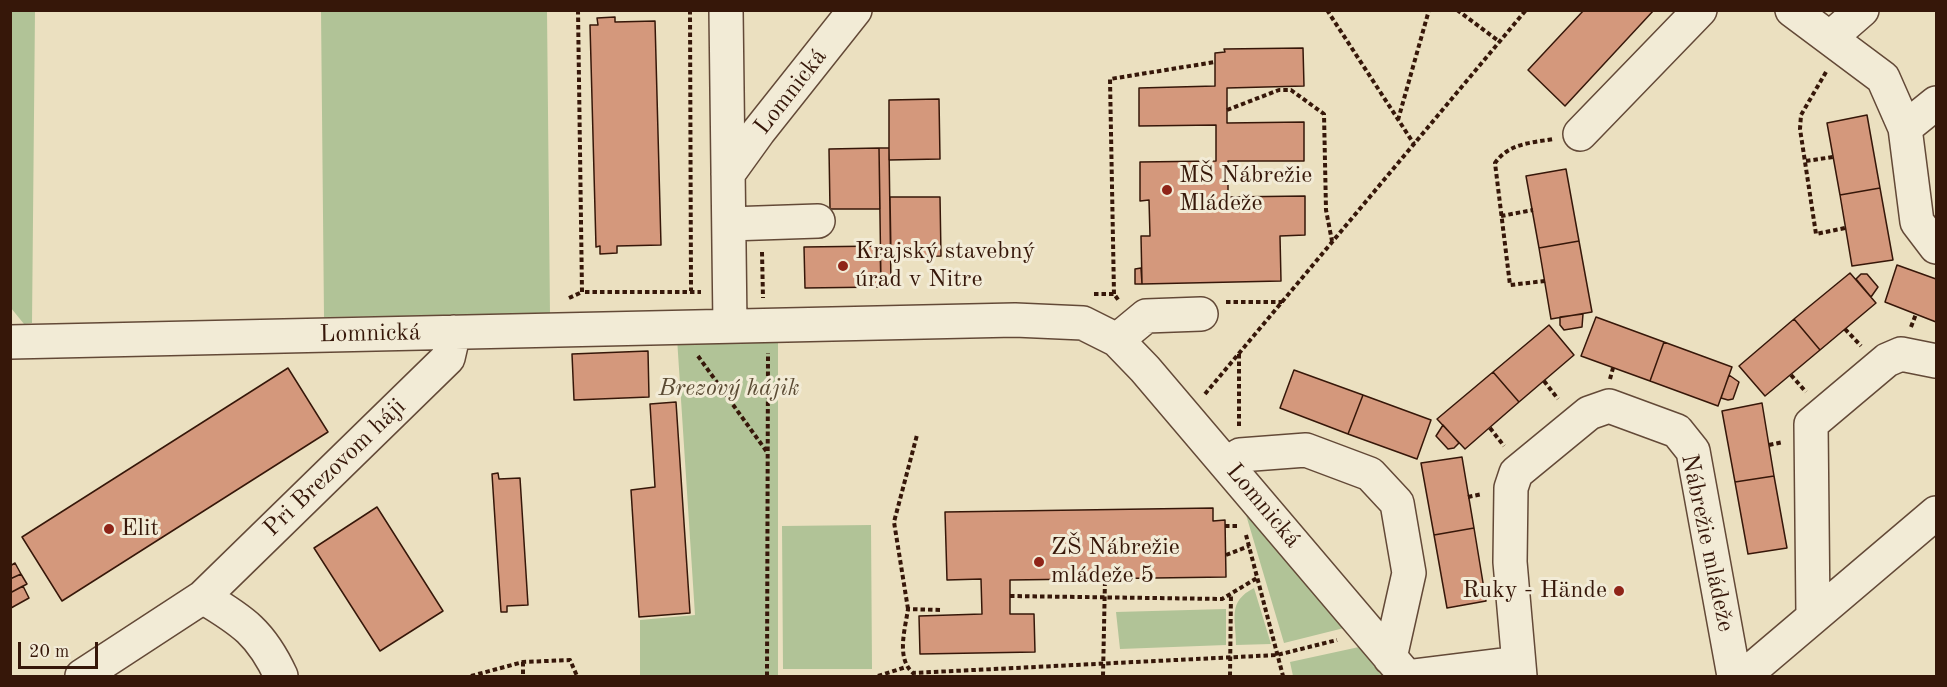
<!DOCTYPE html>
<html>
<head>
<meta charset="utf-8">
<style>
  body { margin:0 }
  #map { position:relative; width:1947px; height:687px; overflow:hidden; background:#ebe0c0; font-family:"Old Standard TT",serif }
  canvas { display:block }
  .frame { position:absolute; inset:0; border:12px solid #361709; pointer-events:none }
  .scale { position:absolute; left:18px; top:642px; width:80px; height:27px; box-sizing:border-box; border:3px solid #361709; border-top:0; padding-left:8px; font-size:18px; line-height:21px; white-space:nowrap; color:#361709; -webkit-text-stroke:4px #f2ebd6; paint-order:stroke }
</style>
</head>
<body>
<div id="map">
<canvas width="1947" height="687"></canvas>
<div class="frame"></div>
<div class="scale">20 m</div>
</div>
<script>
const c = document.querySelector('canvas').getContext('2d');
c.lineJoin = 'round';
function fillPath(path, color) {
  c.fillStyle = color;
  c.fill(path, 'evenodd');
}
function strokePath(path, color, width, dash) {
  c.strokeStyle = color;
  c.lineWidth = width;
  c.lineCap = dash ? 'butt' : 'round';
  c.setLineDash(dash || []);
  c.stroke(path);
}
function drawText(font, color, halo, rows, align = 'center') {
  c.font = font + ' "Old Standard TT",serif';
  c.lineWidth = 6;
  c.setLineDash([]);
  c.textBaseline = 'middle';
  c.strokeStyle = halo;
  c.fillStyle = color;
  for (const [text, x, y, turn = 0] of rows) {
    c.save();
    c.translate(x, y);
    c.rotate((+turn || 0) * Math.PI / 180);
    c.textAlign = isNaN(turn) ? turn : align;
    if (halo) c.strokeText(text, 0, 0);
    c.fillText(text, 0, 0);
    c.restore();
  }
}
const green = new Path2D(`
  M 10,11 L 35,11 L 32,323 L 24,324 L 11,308 Z
  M 321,11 L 547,11 L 550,315 L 324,317 Z
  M 778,337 L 778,676 L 640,676 L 640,620 L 695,615 L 677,338 Z
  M 1244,508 L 1348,627 L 1284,643 Z
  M 871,525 L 872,669 L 783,669 L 782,526 Z
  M 1254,588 L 1271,644 L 1236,645 C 1236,618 1227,602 1254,588 Z
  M 1226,609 L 1226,645 L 1120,649 L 1116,612 Z
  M 1359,647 L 1367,648 L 1394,676 L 1293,676 L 1290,662 Z`);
const building = new Path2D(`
  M 1584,10 L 1654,10 L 1565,106 L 1528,70 Z
  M 615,17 L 615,22 L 655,21 L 661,245 L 617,246 L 617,253 L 600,254 L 600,246 L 596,247 L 590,25 L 598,25 L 597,18 Z
  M 1303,48 L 1304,86 L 1227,88 L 1227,123 L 1304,122 L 1304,161 L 1228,161 L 1228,197 L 1305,196 L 1305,235 L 1280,236 L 1281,281 L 1142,284 L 1141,236 L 1150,236 L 1149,200 L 1140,201 L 1140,162 L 1216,161 L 1216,125 L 1139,126 L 1139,88 L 1215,86 L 1215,53 L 1225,52 L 1224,49 Z
  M 939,99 L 940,159 L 889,160 L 889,100 Z
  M 1867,115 L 1880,188 L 1840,195 L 1827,123 Z
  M 879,148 L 880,209 L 830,209 L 829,149 Z
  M 879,148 L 889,148 L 891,285 L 881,285 Z
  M 1566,169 L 1579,241 L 1539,248 L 1526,176 Z
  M 1880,188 L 1893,260 L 1852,266 L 1840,195 Z
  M 890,197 L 940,197 L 941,256 L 891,257 Z
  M 1579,241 L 1592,312 L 1551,319 L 1539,248 Z
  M 880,246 L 881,287 L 805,288 L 804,247 Z
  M 1897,265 L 1936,279 L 1936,322 L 1885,302 Z
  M 1141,268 L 1142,284 L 1135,284 L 1135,269 Z
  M 1850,273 L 1876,303 L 1820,350 L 1794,319 Z
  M 1861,274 L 1867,274 L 1878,287 L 1871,297 L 1856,279 Z
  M 1583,314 L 1582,327 L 1564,330 L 1560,325 L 1560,317 Z
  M 1596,317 L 1664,342 L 1650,381 L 1581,356 Z
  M 1794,319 L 1820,350 L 1765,396 L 1739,366 Z
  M 1549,325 L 1574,355 L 1519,402 L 1493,372 Z
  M 1664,342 L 1732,367 L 1718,406 L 1650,381 Z
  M 648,351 L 649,397 L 574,400 L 572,354 Z
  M 288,368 L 328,432 L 62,601 L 22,537 Z
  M 1294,370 L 1363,395 L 1348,434 L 1280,408 Z
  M 1493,372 L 1519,402 L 1465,449 L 1437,419 Z
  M 1729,375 L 1739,382 L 1733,399 L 1728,400 L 1721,398 Z
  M 1363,395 L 1431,420 L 1417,459 L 1348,434 Z
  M 676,402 L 690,613 L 639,617 L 631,490 L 655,487 L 650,404 Z
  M 1762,403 L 1774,476 L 1735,482 L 1722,411 Z
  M 1443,425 L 1459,443 L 1454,448 L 1448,449 L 1436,436 Z
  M 1462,457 L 1474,528 L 1434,535 L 1421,463 Z
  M 498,473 L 499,479 L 520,478 L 528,605 L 507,606 L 507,612 L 501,612 L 492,474 Z
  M 1774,476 L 1787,548 L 1748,554 L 1735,482 Z
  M 377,507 L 443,611 L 380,651 L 314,548 Z
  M 1213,508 L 1213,521 L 1225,520 L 1226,577 L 1010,580 L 1010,614 L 1034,614 L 1035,652 L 920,654 L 919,616 L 982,614 L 981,579 L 947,580 L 945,512 Z
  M 1474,528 L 1486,601 L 1447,608 L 1434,535 Z
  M 15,563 L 21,574 L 10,579 L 10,566 Z
  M 21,574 L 27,584 L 10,593 L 10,579 Z
  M 23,586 L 29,598 L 11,608 L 10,593 Z`);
const path = new Path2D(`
  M 578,10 L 582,292 L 701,292
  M 690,10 L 691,291
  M 1327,10 L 1414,144
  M 1430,10 L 1442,10
  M 1457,10 L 1500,42
  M 1826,72 L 1801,115 L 1800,129 L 1816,234 L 1845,228
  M 1227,110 L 1279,90 L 1291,90 L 1324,114 L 1326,210 L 1332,241
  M 1398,120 L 1429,10
  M 1806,161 L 1833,157
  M 1501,216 L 1533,210
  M 762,252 L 763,298
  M 1545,281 L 1510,285 L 1495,163 C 1509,143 1531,143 1553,139
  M 1094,294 L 1114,294 L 1119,301
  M 1114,294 L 1110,79 L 1215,62
  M 569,298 L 582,292
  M 1226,302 L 1282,302
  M 1911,327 L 1916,314
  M 1845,329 L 1861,346
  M 1239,354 L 1239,428
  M 698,356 L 767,452
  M 1791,375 L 1806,392
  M 1610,379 L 1613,368
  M 1544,381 L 1558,399
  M 1205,394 L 1526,10
  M 1490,428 L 1504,446
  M 1769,445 L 1783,442
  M 1468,497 L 1482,494
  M 1225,526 L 1240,526
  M 1246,535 L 1283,676
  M 1226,555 L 1249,546
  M 1010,596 L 1222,599 L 1257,578
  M 908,609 L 894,522 L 917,435
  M 940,610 L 908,609 C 905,630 896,658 913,673 L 1277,655 L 1337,640
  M 523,662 L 523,676
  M 471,676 L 523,662 L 570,660 L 577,676
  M 767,676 L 768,353
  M 878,676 L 906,667
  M 1103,676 L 1105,579
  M 1230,676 L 1231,594`);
const minor = new Path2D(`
  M 726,10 L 730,326
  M 1792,10 L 1883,78 L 1905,128
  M 1831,37 L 1862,10
  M 1936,103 L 1905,128 L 1917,222 L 1936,247
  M 1580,134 L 1700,10
  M 728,174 L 759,131 L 855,10
  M 729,224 L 818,221
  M 1117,340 L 1146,316 L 1201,314
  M 10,342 L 1015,320 L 1083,323 L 1117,340 L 1145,369 L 1406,676
  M 1227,463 L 1240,455 L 1306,450 L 1370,474 L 1397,503 L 1409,573 L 1390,658
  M 1813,615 L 1811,424 L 1887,360 L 1901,354 L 1936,361
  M 82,676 L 203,597
  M 281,676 C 261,633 243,621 203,597 L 448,358 L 454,332
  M 1413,676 L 1518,663
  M 1520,676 L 1510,562 L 1511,488 L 1516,473 L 1589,413 L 1609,406 L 1677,431 L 1693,451 L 1734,676
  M 1744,676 L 1936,513`);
const markers = [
  [1167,190,6,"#8f2418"],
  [843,266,6,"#8f2418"],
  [109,529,6,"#8f2418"],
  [1039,562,6,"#8f2418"],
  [1619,591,6,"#8f2418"]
];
const streetNames = [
  ["Lomnická",791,92,-52],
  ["Lomnická",370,334,-1],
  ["Pri Brezovom háji",335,468,-44],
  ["Lomnická",1263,506,50],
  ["Nábrežie mládeže",1707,543,78]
];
const poiNames = [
  ["MŠ Nábrežie",1179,176],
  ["Mládeže",1179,204],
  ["Krajský stavebný",855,252],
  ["úrad v Nitre",855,280],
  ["Elit",121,529],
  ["ZŠ Nábrežie",1051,548],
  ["mládeže 5",1051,576],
  ["Ruky - Hände",1607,591,"right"]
];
const parkNames = [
  ["Brezový hájik",729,389]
];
fillPath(green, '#b1c397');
fillPath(building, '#d4987c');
strokePath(building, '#361709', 1.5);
strokePath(minor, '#634937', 36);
strokePath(path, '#361709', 4, [4.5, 3]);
strokePath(minor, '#f2ebd6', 33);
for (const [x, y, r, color] of markers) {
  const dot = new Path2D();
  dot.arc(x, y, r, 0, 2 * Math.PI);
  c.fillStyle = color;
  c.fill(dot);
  strokePath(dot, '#f2ebd6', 2);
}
drawText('24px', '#361709', '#f2ebd6', streetNames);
drawText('24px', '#361709', '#f2ebd6', poiNames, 'left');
drawText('italic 24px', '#5b4b34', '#f2ebd6', parkNames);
</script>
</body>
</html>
